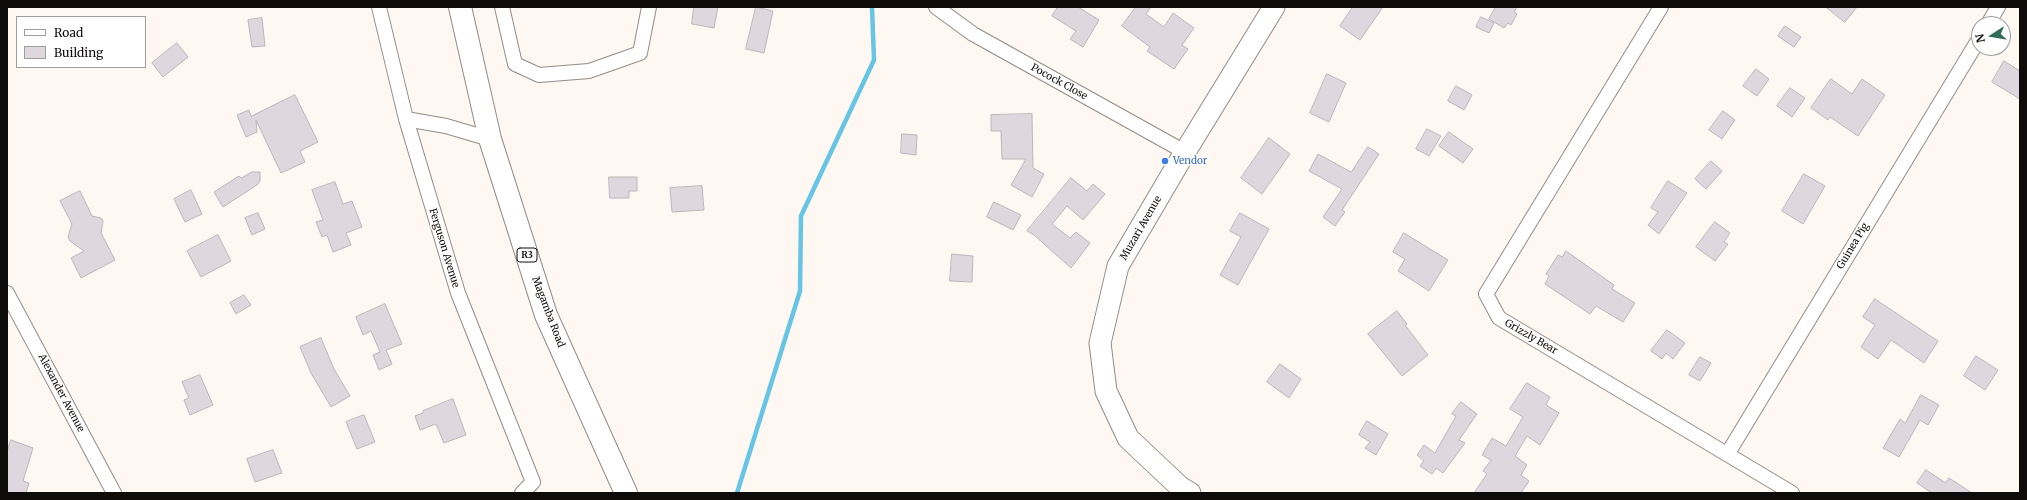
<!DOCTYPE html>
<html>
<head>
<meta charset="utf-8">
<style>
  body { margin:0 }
  #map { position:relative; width:2027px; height:500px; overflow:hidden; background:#fef7f2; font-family:Merriweather,serif }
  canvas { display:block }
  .frame { position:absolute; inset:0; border:8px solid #0e0c0a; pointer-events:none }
  .legend { position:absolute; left:16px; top:16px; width:130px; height:52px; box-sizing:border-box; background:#fff; border:1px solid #9f9e9d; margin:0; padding:5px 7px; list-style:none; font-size:12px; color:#0e0c0a }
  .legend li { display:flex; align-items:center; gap:8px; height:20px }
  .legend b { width:20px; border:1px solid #9f9e9d }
  .north { position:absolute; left:1971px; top:16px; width:40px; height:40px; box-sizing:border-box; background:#fff; border:1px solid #9f9e9d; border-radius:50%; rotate:258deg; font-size:11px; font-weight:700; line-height:16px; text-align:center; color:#0e0c0a }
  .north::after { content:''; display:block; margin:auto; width:14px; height:18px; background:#316c56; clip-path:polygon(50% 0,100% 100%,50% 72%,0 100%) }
</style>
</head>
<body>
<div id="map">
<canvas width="2027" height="500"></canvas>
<div class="frame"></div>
<ul class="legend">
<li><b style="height:5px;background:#fff"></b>Road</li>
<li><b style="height:11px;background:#ded7dd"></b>Building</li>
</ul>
<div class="north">N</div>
</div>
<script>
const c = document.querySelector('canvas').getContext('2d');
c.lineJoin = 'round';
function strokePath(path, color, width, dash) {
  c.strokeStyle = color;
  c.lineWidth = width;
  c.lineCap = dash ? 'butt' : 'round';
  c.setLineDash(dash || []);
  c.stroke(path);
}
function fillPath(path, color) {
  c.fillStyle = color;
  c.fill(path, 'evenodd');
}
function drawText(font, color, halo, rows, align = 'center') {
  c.font = font + ' Merriweather,serif';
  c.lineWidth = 3;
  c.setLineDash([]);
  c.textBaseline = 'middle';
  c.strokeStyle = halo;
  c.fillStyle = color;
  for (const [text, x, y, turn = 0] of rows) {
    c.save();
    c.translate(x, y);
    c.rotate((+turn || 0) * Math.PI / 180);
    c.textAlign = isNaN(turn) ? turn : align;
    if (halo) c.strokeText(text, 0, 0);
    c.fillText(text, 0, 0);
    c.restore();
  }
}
const stream = new Path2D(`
  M 737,493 L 800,291 L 801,216 L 874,60 L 872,7`);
const building = new Path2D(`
  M 694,7 L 718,7 L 714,28 L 692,24 Z
  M 756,7 L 773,11 L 764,53 L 746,49 Z
  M 1058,7 L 1078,7 L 1099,20 L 1083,47 L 1070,39 L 1076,31 L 1052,16 Z
  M 1136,7 L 1151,7 L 1146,14 L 1164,27 L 1173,13 L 1194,28 L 1182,45 L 1188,49 L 1174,69 L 1147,51 L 1150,47 L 1122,26 Z
  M 1353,7 L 1383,7 L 1360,40 L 1340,26 Z
  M 1496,7 L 1517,7 L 1514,12 L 1517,14 L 1511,25 L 1508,23 L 1504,28 L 1489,19 Z
  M 1826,7 L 1857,7 L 1845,22 Z
  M 1481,17 L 1494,23 L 1489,33 L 1476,27 Z
  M 262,18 L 265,46 L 252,47 L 248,20 Z
  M 1785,26 L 1801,37 L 1794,47 L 1778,36 Z
  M 177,43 L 188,57 L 163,77 L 152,63 Z
  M 2004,61 L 2020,71 L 2020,99 L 1992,82 Z
  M 1756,69 L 1769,79 L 1757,96 L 1743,86 Z
  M 1327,74 L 1346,83 L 1329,122 L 1310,113 Z
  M 1831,79 L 1852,94 L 1862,79 L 1885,95 L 1858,136 L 1830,117 L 1828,120 L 1811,108 Z
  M 1456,86 L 1472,95 L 1464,110 L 1448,101 Z
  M 1790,88 L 1805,98 L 1792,117 L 1777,106 Z
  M 295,95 L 318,142 L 300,151 L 305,162 L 281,173 L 256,120 L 257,132 L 246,137 L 237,115 L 249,110 L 251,116 Z
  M 1723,111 L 1735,120 L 1722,139 L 1709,130 Z
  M 1032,114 L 1033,168 L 1044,174 L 1032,197 L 1011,185 L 1026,159 L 1002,159 L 1001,131 L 991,131 L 991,115 Z
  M 1427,129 L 1441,136 L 1429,156 L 1416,149 Z
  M 1449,132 L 1473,149 L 1463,163 L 1439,146 Z
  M 902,134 L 917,135 L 916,155 L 901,153 Z
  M 1269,138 L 1290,154 L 1262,194 L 1241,178 Z
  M 1368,147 L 1379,154 L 1342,210 L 1345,212 L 1335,226 L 1323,217 L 1342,189 L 1309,171 L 1318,154 L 1351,172 Z
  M 1711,161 L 1722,171 L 1706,189 L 1695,179 Z
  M 252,172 L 260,172 L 260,181 L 257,185 L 223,207 L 214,192 L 239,176 L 241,178 Z
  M 1804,174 L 1825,186 L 1803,224 L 1782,211 Z
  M 609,177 L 637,177 L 637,191 L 629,191 L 629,198 L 610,198 Z
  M 1071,178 L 1087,191 L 1093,184 L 1105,194 L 1083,220 L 1067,206 L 1052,224 L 1070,238 L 1076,232 L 1090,243 L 1071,268 L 1034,235 L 1027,231 Z
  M 1668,181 L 1687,193 L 1659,234 L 1648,225 L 1658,212 L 1651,208 Z
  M 335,182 L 343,204 L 352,201 L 362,227 L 346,233 L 351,245 L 333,252 L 327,235 L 322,237 L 316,222 L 323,220 L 312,190 Z
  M 702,186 L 704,210 L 672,212 L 670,188 Z
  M 191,190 L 202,214 L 185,222 L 174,199 Z
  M 80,191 L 92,216 L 101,218 L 103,221 L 101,233 L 115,260 L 81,278 L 71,258 L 84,251 L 70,241 L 68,237 L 72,224 L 60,201 Z
  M 994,202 L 1021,215 L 1013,230 L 987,217 Z
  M 258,213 L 265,229 L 252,235 L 245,218 Z
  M 1240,213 L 1269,229 L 1238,285 L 1220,275 L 1241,237 L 1230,231 Z
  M 1715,222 L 1730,233 L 1724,242 L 1728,244 L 1715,261 L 1696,247 Z
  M 1404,233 L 1448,260 L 1429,291 L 1398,271 L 1405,259 L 1393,252 Z
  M 218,235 L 231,261 L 201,277 L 187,251 Z
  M 1566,251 L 1614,285 L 1612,289 L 1635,303 L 1623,322 L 1596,306 L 1590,314 L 1545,284 L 1549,276 L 1546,274 L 1558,255 L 1562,257 Z
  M 952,254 L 973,256 L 972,282 L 950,281 Z
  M 244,295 L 251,305 L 236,314 L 230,303 Z
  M 1875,299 L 1938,341 L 1924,363 L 1891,340 L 1878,359 L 1861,347 L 1875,325 L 1863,317 Z
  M 385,304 L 402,344 L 386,350 L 392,364 L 379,370 L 373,355 L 380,352 L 371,331 L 363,335 L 356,317 Z
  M 1397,311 L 1407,324 L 1405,325 L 1428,355 L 1402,376 L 1368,334 Z
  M 1667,330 L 1685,343 L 1673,359 L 1666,353 L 1662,359 L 1651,351 Z
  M 321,338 L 334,369 L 350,396 L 331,407 L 311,373 L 300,347 Z
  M 1976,356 L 1998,370 L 1985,390 L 1964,376 Z
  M 1700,357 L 1711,363 L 1700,381 L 1689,375 Z
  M 1280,364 L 1301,379 L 1289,398 L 1267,382 Z
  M 200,375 L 213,405 L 190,415 L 184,400 L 189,398 L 182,382 Z
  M 1527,383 L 1550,397 L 1546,405 L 1559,413 L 1540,445 L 1527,436 L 1515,456 L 1527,465 L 1521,475 L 1529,481 L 1521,493 L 1474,493 L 1487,474 L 1483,471 L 1491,460 L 1482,455 L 1492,438 L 1506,446 L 1523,417 L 1510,409 Z
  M 1921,395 L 1939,405 L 1928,425 L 1920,420 L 1899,457 L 1883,448 L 1900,419 L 1905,423 Z
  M 453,399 L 466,435 L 444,443 L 436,424 L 420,430 L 415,416 L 423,413 L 423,411 Z
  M 1461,402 L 1477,414 L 1459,440 L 1465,443 L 1443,473 L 1436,468 L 1432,474 L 1420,466 L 1424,461 L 1417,455 L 1424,445 L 1435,453 L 1456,416 L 1452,414 Z
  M 364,415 L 375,442 L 357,449 L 346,422 Z
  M 1367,421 L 1388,434 L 1376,455 L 1365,448 L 1370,442 L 1359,435 Z
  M 11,440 L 33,448 L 23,481 L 29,483 L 26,493 L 7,493 L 7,452 Z
  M 273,450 L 282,473 L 255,482 L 247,459 Z
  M 1926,470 L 1946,483 L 1949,478 L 1972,493 L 1932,493 L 1917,483 Z`);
const street = new Path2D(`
  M 379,7 L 406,119 L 458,293 L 533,482 L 522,493
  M 502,7 L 515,64 L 539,75 L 589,71 L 640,53 L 649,7
  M 936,7 L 973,34 L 1185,152
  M 1661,7 L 1486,294 L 1499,318 L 1792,493
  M 1988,24 L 1998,7
  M 406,119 L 446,126 L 490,139
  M 7,293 L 114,493
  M 1728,453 L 1979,39`);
const secondary = new Path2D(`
  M 1190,493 L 1180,487 L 1128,438 L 1106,391 L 1100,343 L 1118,266 L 1185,152 L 1274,7`);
const highway = new Path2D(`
  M 460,7 L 490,139 L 546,315 L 626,493`);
const markers = [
  [1165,161,4,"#3f7fe0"]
];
const shields = [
  [527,255,20]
];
const shieldNames = [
  ["R3",527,255]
];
const streetNames = [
  ["Pocock Close",1059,82,29],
  ["Muzari Avenue",1141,228,-60],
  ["Guinea Pig",1853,246,-59],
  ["Ferguson Avenue",444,248,73],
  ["Magamba Road",548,312,69],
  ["Grizzly Bear",1531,337,30],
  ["Alexander Avenue",61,393,62]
];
const shopNames = [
  ["Vendor",1173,161]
];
strokePath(stream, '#66c4e4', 4.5);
fillPath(building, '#ded7dd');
strokePath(building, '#bcb6bb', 1);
strokePath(street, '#938c88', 16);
strokePath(secondary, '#938c88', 23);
strokePath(highway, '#938c88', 24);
strokePath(street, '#fff', 14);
strokePath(secondary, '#fff', 21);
strokePath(highway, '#fff', 22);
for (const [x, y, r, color] of markers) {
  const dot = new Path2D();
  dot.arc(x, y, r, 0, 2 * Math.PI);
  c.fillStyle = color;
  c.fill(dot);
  strokePath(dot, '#fff', 1.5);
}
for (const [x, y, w] of shields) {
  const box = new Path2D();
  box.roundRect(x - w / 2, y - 7, w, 14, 3);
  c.fillStyle = '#fff';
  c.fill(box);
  strokePath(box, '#0e0c0a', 1);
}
drawText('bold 9px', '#0e0c0a', null, shieldNames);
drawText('10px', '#0e0c0a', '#fff', streetNames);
drawText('10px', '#366cbe', '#fff', shopNames, 'left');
</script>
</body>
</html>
